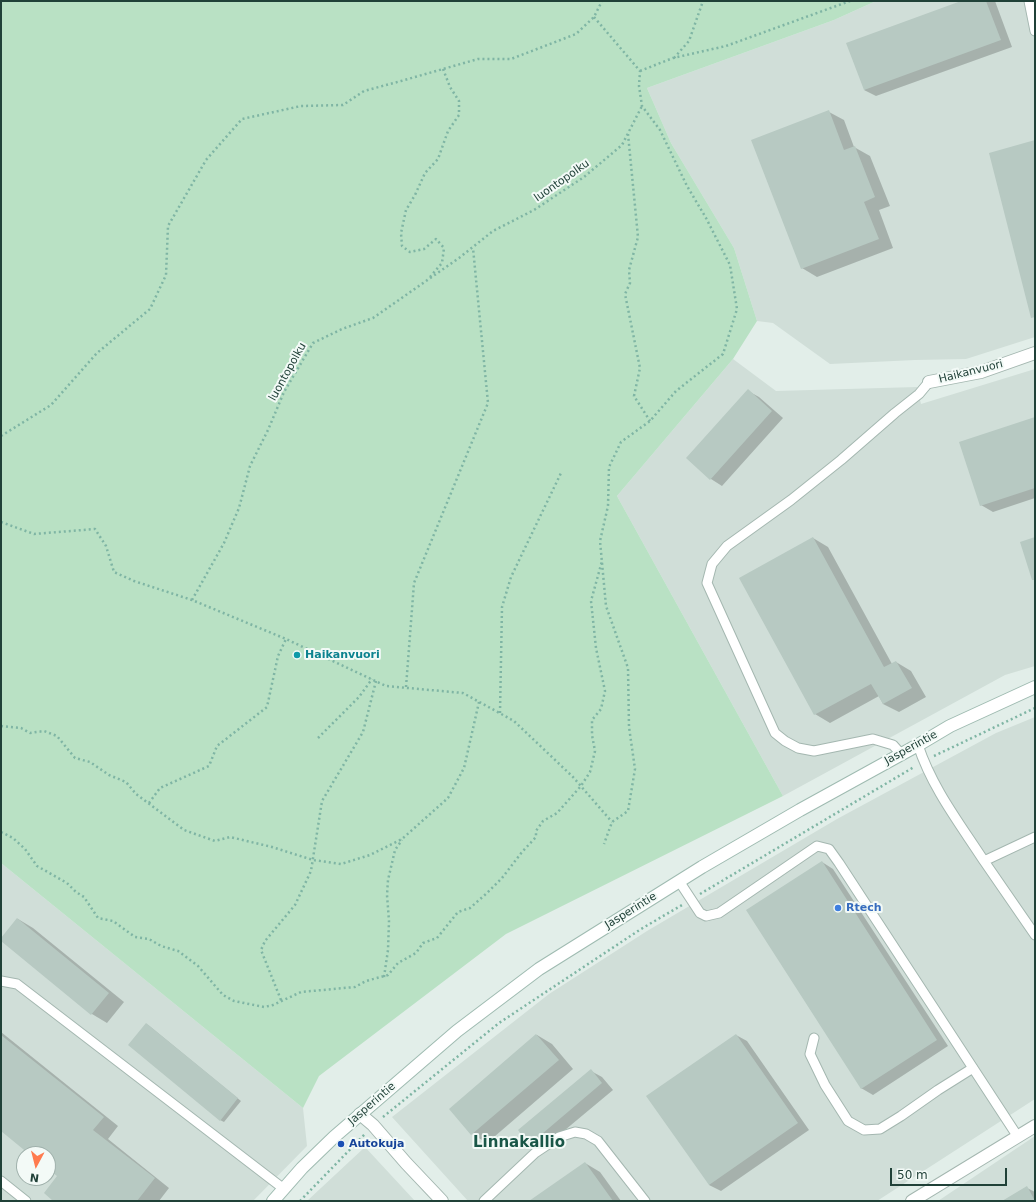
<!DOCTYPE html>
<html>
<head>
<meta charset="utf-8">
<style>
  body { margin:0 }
  #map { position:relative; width:1036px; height:1202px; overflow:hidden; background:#e2eee9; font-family:"DejaVu Sans",sans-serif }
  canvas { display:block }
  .frame { position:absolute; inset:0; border:2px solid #204138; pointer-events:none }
  .north { position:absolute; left:16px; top:1146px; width:40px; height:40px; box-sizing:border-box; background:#f3faf7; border:1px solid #9fb0ab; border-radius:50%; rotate:187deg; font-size:11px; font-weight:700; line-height:16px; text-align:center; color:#204138 }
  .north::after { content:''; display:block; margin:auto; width:14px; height:18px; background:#ff7b4f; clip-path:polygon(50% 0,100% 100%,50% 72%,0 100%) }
  .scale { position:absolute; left:890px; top:1168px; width:117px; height:18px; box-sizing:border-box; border:2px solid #204138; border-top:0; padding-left:5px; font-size:12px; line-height:14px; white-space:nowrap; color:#204138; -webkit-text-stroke:3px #f3faf7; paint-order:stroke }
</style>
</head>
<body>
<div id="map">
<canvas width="1036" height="1202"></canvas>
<div class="frame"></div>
<div class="north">N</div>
<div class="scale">50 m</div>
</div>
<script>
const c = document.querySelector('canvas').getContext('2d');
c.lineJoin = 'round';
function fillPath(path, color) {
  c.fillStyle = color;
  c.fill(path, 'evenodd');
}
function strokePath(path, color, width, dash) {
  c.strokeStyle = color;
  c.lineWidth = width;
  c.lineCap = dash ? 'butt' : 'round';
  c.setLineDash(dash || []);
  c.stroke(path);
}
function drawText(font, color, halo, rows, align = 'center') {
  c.font = font + ' "DejaVu Sans",sans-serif';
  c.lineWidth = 4;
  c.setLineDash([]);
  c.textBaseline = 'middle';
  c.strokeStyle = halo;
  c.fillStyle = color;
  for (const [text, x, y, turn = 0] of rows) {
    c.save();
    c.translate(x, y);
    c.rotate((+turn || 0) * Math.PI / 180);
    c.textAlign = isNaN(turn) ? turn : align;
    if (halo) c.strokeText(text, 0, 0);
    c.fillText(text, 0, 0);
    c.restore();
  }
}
const built = new Path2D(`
  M 876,1 L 1035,1 L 1035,337 L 966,359 L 915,360 L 830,364 L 773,323 L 757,321 L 734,248 L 671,143 L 647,88 L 834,20 Z
  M 733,359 L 776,391 L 917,387 L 921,404 L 1035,369 L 1035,666 L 1005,675 L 783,796 L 617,496 Z
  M 1035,717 L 1035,1099 L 877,1201 L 468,1201 L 392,1117 L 549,994 L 647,931 L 837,819 L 996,733 Z
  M 1,863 L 303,1108 L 307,1146 L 253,1201 L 1,1201 ZM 24,1154 L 48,1154 L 48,1178 L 24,1178 Z
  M 1035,1136 L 1035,1201 L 938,1201 Z
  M 365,1147 L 415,1201 L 307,1201 Z`);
const green = new Path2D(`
  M 1,1 L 876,1 L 834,20 L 647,88 L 671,143 L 734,248 L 757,321 L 733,359 L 617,496 L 783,796 L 506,934 L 319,1076 L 303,1108 L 1,863 Z`);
const shadow = new Path2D(`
  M 964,1 L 995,1 L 1012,47 L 876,96 L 864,90 Z
  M 829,112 L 844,120 L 854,147 L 870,156 L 890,206 L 879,210 L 893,248 L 817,277 L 802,268 Z
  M 748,391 L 759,397 L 783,418 L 722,486 L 711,479 L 687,458 Z
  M 1035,418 L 1035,498 L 993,512 L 981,505 Z
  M 813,538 L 828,547 L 892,664 L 896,662 L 911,671 L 926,697 L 899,712 L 883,704 L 879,696 L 830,723 L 815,714 Z
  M 822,862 L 833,869 L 948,1046 L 873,1095 L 861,1088 Z
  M 18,919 L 33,928 L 124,1002 L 107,1023 L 92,1014 L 1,940 Z
  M 147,1024 L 241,1101 L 224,1122 L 220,1120 Z
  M 1,1032 L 118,1126 L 108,1139 L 169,1188 L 159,1201 L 55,1201 L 59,1176 L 48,1168 L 48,1154 L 31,1154 L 1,1130 Z
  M 537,1035 L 552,1044 L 573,1069 L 487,1143 L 472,1134 Z
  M 736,1035 L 747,1041 L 809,1130 L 721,1191 L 709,1185 Z
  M 591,1071 L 602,1077 L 613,1090 L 541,1150 L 530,1144 Z
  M 585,1163 L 600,1172 L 621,1201 L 543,1201 Z
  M 1027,1188 L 1035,1192 L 1035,1201 L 1018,1201 Z`);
const building = new Path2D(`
  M 961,1 L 986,1 L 1001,40 L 864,90 L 846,43 Z
  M 829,110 L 844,150 L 855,146 L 875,197 L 864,202 L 879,239 L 801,269 L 751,140 Z
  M 1035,140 L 1035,317 L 1031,318 L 989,153 Z
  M 748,389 L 772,411 L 710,480 L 686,458 Z
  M 1035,417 L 1035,488 L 980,506 L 959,442 Z
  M 813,537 L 884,667 L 896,661 L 912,688 L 883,704 L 871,684 L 814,715 L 739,578 Z
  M 1035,537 L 1035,580 L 1032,580 L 1020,542 Z
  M 822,861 L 937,1040 L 861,1089 L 746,910 Z
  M 17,918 L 109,993 L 91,1015 L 1,941 L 1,938 Z
  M 146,1023 L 238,1098 L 220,1121 L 128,1045 Z
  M 536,1034 L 559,1060 L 471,1135 L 449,1109 Z
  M 736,1034 L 798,1123 L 709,1185 L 646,1096 Z
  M 1,1035 L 104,1117 L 93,1130 L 155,1178 L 137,1201 L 53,1201 L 44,1193 L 57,1176 L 48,1169 L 48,1154 L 29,1154 L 1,1131 Z
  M 591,1069 L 602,1083 L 529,1145 L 518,1130 Z
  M 585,1162 L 613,1201 L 529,1201 Z
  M 1027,1186 L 1035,1201 L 1002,1201 Z`);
const path = new Path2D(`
  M 594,17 L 640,71 L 639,86 L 642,106 L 660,130 L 687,186 L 706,218 L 730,265 L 737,309 L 723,354 L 676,391 L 650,421 L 621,442 L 609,467 L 608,506 L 600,541 L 606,606 L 628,668 L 629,727 L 635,769 L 628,811 L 612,822 L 604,844
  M 674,58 L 689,41 L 703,1
  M 640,71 L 673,58 L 726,46 L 850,1
  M 628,134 L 638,237 L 629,270 L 630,283 L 625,294 L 640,368 L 634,396 L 650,421
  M 430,277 L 442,263 L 444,248 L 436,239 L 424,249 L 410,252 L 402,246 L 401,233 L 406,210 L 415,195 L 425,173 L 438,159 L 448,131 L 459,115 L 459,101 L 450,87 L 443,69
  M 1,436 L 51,405 L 97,353 L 150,309 L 166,275 L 168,226 L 206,160 L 242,119 L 301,106 L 343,105 L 364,91 L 401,81 L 478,59 L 511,59 L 576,34 L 594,17 L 602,1
  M 1,522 L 34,534 L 95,529 L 106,546 L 114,572 L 134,581 L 192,600 L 286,639 L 386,686 L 463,693 L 514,721 L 573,777 L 612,822
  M 192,600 L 224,543 L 239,508 L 250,466 L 268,430 L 284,392 L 313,343 L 342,329 L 373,318 L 459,258 L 493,231 L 534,210 L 584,177 L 622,145 L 642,106
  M 406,687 L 414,583 L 488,403 L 473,248
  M 500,713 L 502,607 L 511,577 L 561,473
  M 1,726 L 21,728 L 30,733 L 44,731 L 57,736 L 75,758 L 90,762 L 109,775 L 126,782 L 136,794 L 184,830 L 215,841 L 230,837 L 272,847 L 313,860 L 341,864 L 370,855 L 402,839 L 448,798 L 464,768 L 479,702
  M 318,738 L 359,697 L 372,679
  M 934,756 L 1035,708
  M 149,803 L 160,788 L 209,766 L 217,746 L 267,707 L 278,656 L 286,639
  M 1,832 L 13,838 L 25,849 L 37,866 L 67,883 L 76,892 L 84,897 L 98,918 L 113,921 L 135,937 L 149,939 L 161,946 L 178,951 L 198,966 L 223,995 L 234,1001 L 264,1007 L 273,1005 L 301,992 L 355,987 L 366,981 L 388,975 L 398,963 L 416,953 L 423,943 L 437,938 L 458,912 L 470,908 L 487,893 L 502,878 L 522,852 L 536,837 L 536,831 L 543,821 L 557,813 L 581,786 L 590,772 L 595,751 L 592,735 L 592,720 L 601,709 L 605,691 L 596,648 L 591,601 L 602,561
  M 700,894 L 914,767
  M 384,977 L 388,950 L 389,921 L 387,895 L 388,880 L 395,850 L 402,840
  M 281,1000 L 261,950 L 265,941 L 295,905 L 311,871 L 322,801 L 363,732 L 376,681
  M 383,1117 L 499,1023 L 641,929 L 682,905
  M 300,1201 L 365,1134`);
const lane = new Path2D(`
  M 1029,1 L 1035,31
  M 918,745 C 932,788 960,824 984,861 L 1035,837
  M 901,754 L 893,745 L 873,739 L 814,751 L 798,748 L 785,741 L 775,733 L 707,583 L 712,564 L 727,546 L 791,500 L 841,460 L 895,413 L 919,394 L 929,382
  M 984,861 L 1035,935
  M 679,881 L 700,913 L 706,916 L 719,913 L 817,846 L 829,849 L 839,863 L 1018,1137
  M 1,981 L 17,984 L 284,1189
  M 814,1038 L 810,1054 L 825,1085 L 848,1121 L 864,1130 L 880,1129 L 901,1116 L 938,1090 L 973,1068
  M 1,1181 L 26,1201
  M 484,1201 L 535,1153 L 559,1137 L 575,1132 L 586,1134 L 598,1141 L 645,1201`);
const street = new Path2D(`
  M 929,382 L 981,372 L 1035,353
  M 360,1114 L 373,1125 L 406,1163 L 442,1201
  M 912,1201 L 1035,1126`);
const secondary = new Path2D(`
  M 273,1201 L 302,1168 L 334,1137 L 457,1031 L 539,969 L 702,867 L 800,810 L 918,745 L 950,726 L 1035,687`);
const markers = [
  [297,655,4,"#0f9aa8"],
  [838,908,4,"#3f7fe0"],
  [341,1144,4,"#1a4fb4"]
];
const streetNames = [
  ["luontopolku",562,181,-35],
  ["luontopolku",288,372,-61],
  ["Haikanvuori",971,372,-14],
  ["Jasperintie",911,748,-29],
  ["Jasperintie",631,911,-32],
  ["Jasperintie",372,1104,-41]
];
const cultureNames = [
  ["Haikanvuori",305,655]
];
const shopNames = [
  ["Rtech",846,908]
];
const transitNames = [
  ["Autokuja",349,1144]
];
const districtNames = [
  ["Linnakallio",519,1143]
];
fillPath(built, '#d0ded8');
fillPath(green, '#b9e1c4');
fillPath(shadow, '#0003');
fillPath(building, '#b7c9c2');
strokePath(lane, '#a4b7b0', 11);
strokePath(street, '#a4b7b0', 14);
strokePath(secondary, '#9fbbb1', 14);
strokePath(path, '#7fb5a4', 2.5, [2, 3]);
strokePath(lane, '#fff', 9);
strokePath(street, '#fff', 12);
strokePath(secondary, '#fff', 12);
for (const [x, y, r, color] of markers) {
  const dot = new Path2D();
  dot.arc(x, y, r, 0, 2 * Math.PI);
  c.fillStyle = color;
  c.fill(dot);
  strokePath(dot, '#f3faf7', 1.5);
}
drawText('11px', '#204138', '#f3faf7', streetNames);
drawText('bold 11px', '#0d838f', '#f3faf7', cultureNames, 'left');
drawText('bold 11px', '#366cbe', '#f3faf7', shopNames, 'left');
drawText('bold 11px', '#164399', '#f3faf7', transitNames, 'left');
drawText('bold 15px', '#195647', '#f3faf7', districtNames);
</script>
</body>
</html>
